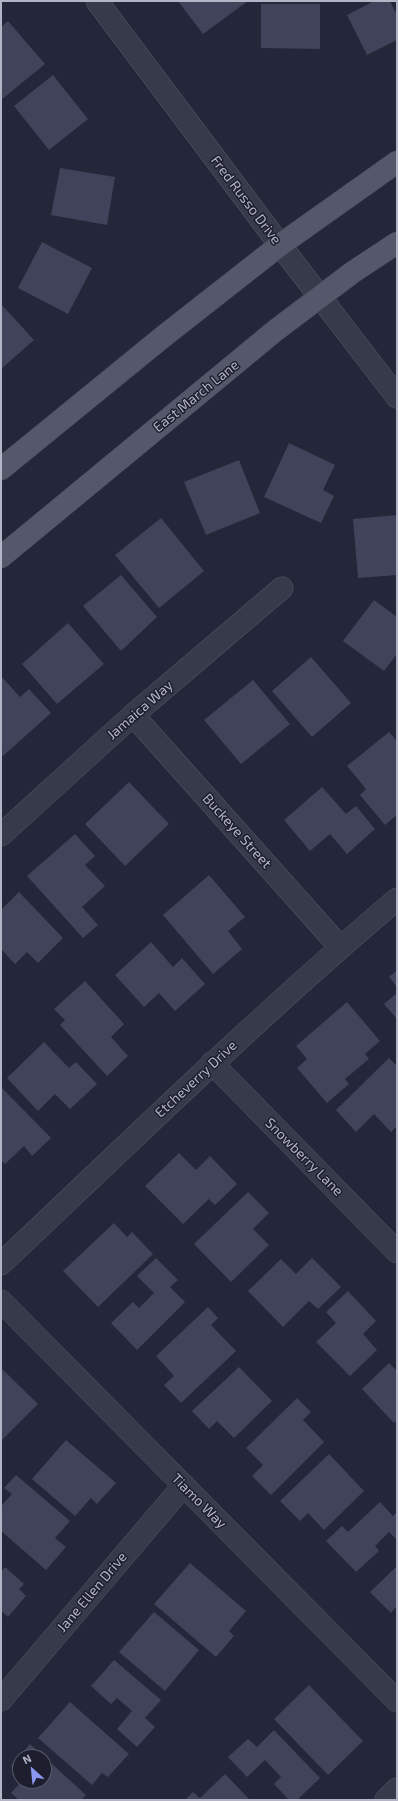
<!DOCTYPE html>
<html>
<head>
<meta charset="utf-8">
<style>
  body { margin:0 }
  #map { position:relative; width:398px; height:1801px; overflow:hidden; background:#24273a; font-family:"Exo 2",sans-serif }
  canvas { display:block }
  .frame { position:absolute; inset:0; border:2px solid #b3b5c6; pointer-events:none }
  .north { position:absolute; left:12px; top:1749px; width:40px; height:40px; box-sizing:border-box; background:#1d1f2f; border:1px solid #595b6b; border-radius:50%; rotate:333deg; font-size:11px; font-weight:700; line-height:16px; text-align:center; color:#b3b5c6 }
  .north::after { content:''; display:block; margin:auto; width:14px; height:18px; background:#8c97f1; clip-path:polygon(50% 0,100% 100%,50% 72%,0 100%) }
</style>
</head>
<body>
<div id="map">
<canvas width="398" height="1801"></canvas>
<div class="frame"></div>
<div class="north">N</div>
</div>
<script>
const c = document.querySelector('canvas').getContext('2d');
c.lineJoin = 'round';
function fillPath(path, color) {
  c.fillStyle = color;
  c.fill(path, 'evenodd');
}
function strokePath(path, color, width, dash) {
  c.strokeStyle = color;
  c.lineWidth = width;
  c.lineCap = dash ? 'butt' : 'round';
  c.setLineDash(dash || []);
  c.stroke(path);
}
function drawText(font, color, halo, rows, align = 'center') {
  c.font = font + ' "Exo 2",sans-serif';
  c.lineWidth = 3;
  c.setLineDash([]);
  c.textBaseline = 'middle';
  c.strokeStyle = halo;
  c.fillStyle = color;
  for (const [text, x, y, turn = 0] of rows) {
    c.save();
    c.translate(x, y);
    c.rotate((+turn || 0) * Math.PI / 180);
    c.textAlign = isNaN(turn) ? turn : align;
    if (halo) c.strokeText(text, 0, 0);
    c.fillText(text, 0, 0);
    c.restore();
  }
}
const building = new Path2D(`
  M 178,1 L 248,1 L 203,34 Z
  M 374,1 L 390,1 L 397,15 L 397,40 L 367,55 L 347,15 Z
  M 261,4 L 320,4 L 320,49 L 261,48 Z
  M 8,21 L 45,64 L 1,100 L 1,27 Z
  M 53,75 L 88,119 L 49,150 L 14,106 Z
  M 60,168 L 115,177 L 107,225 L 51,215 Z
  M 42,242 L 92,268 L 68,314 L 18,288 Z
  M 1,304 L 34,340 L 1,369 Z
  M 289,443 L 335,465 L 323,490 L 334,496 L 321,523 L 264,497 Z
  M 239,460 L 260,513 L 206,535 L 184,482 Z
  M 397,515 L 397,575 L 358,578 L 353,519 Z
  M 161,518 L 204,571 L 159,608 L 115,555 Z
  M 121,575 L 157,617 L 121,651 L 83,606 Z
  M 374,600 L 397,617 L 397,654 L 384,671 L 343,641 Z
  M 68,623 L 104,664 L 57,704 L 22,664 Z
  M 311,657 L 351,703 L 312,737 L 272,691 Z
  M 1,676 L 20,697 L 29,689 L 51,713 L 3,756 L 1,754 Z
  M 253,680 L 290,724 L 241,764 L 204,720 Z
  M 389,732 L 397,741 L 397,815 L 385,825 L 360,795 L 366,789 L 347,766 Z
  M 129,782 L 169,824 L 125,866 L 85,824 Z
  M 322,787 L 346,814 L 356,806 L 375,829 L 347,854 L 330,834 L 310,851 L 284,820 Z
  M 75,834 L 95,856 L 85,865 L 105,886 L 82,907 L 98,925 L 83,938 L 27,876 Z
  M 209,875 L 245,917 L 228,931 L 242,949 L 213,974 L 163,915 Z
  M 19,892 L 63,938 L 38,963 L 27,952 L 15,964 L 1,949 L 1,910 Z
  M 151,942 L 173,967 L 182,958 L 205,984 L 175,1011 L 159,993 L 144,1007 L 115,975 Z
  M 397,970 L 397,987 L 389,977 Z
  M 85,981 L 124,1024 L 111,1037 L 128,1056 L 107,1076 L 60,1025 L 65,1020 L 54,1009 Z
  M 397,993 L 397,1019 L 384,1004 Z
  M 347,1002 L 380,1041 L 365,1054 L 369,1059 L 345,1079 L 349,1084 L 327,1103 L 297,1068 L 307,1059 L 296,1046 Z
  M 44,1042 L 69,1068 L 76,1062 L 97,1084 L 70,1109 L 55,1094 L 38,1111 L 7,1078 Z
  M 389,1058 L 397,1066 L 397,1126 L 391,1132 L 374,1114 L 356,1132 L 336,1110 Z
  M 1,1087 L 51,1138 L 32,1156 L 24,1146 L 5,1164 L 1,1160 Z
  M 179,1153 L 196,1170 L 210,1156 L 237,1184 L 215,1205 L 209,1199 L 183,1224 L 145,1186 Z
  M 248,1192 L 269,1213 L 253,1229 L 269,1245 L 231,1282 L 194,1244 Z
  M 114,1223 L 127,1237 L 132,1232 L 153,1254 L 98,1307 L 63,1271 Z
  M 156,1258 L 178,1280 L 170,1287 L 185,1302 L 137,1350 L 111,1323 L 133,1302 L 139,1308 L 154,1293 L 137,1276 Z
  M 312,1258 L 341,1287 L 318,1309 L 309,1301 L 283,1327 L 248,1291 L 281,1259 L 296,1274 Z
  M 348,1291 L 376,1321 L 363,1334 L 377,1350 L 350,1376 L 316,1342 L 336,1323 L 326,1312 Z
  M 208,1307 L 218,1318 L 211,1325 L 236,1351 L 181,1403 L 164,1385 L 174,1376 L 156,1356 Z
  M 389,1363 L 397,1371 L 397,1420 L 394,1423 L 362,1389 Z
  M 239,1367 L 272,1401 L 234,1438 L 217,1421 L 209,1429 L 192,1411 Z
  M 1,1368 L 38,1404 L 2,1440 L 1,1439 Z
  M 297,1398 L 311,1412 L 303,1420 L 324,1442 L 271,1495 L 252,1476 L 263,1465 L 246,1448 Z
  M 66,1440 L 116,1483 L 97,1504 L 91,1498 L 75,1516 L 32,1479 Z
  M 329,1454 L 364,1491 L 324,1530 L 308,1513 L 300,1521 L 280,1501 Z
  M 16,1475 L 70,1521 L 55,1538 L 66,1547 L 46,1570 L 1,1531 L 1,1506 L 12,1494 L 4,1488 Z
  M 380,1502 L 393,1516 L 397,1512 L 397,1540 L 389,1532 L 375,1546 L 379,1551 L 356,1572 L 326,1541 L 342,1526 L 348,1532 Z
  M 190,1563 L 246,1611 L 229,1631 L 234,1636 L 216,1657 L 154,1604 Z
  M 397,1566 L 397,1606 L 391,1613 L 370,1592 Z
  M 5,1567 L 24,1584 L 19,1589 L 26,1596 L 8,1617 L 1,1611 L 1,1572 Z
  M 154,1612 L 199,1650 L 165,1691 L 119,1652 Z
  M 114,1660 L 161,1700 L 145,1718 L 155,1727 L 137,1747 L 117,1729 L 132,1711 L 117,1698 L 111,1704 L 91,1686 Z
  M 309,1685 L 363,1741 L 328,1775 L 274,1719 Z
  M 70,1702 L 129,1754 L 108,1777 L 102,1773 L 92,1785 L 38,1738 Z
  M 274,1730 L 320,1778 L 297,1800 L 289,1800 L 274,1784 L 281,1777 L 265,1760 L 247,1777 L 228,1757 L 248,1739 L 257,1747 Z
  M 30,1744 L 86,1795 L 81,1800 L 19,1800 L 11,1793 L 22,1781 L 44,1781 L 44,1757 L 20,1757 L 20,1775 L 11,1766 Z
  M 225,1774 L 250,1800 L 185,1800 L 193,1792 L 200,1798 Z`);
const minor = new Path2D(`
  M 97,1 L 280,245 L 397,397
  M 133,715 L 340,947
  M 1,835 L 133,715 L 282,588
  M 212,1063 L 397,1252
  M 1,1264 C 131,1141 260,1015 397,899
  M 1,1301 L 397,1701
  M 1,1700 L 184,1485
  M 386,1800 L 397,1789`);
const major = new Path2D(`
  M 1,469 L 164,336 L 280,245 L 397,162
  M 1,557 L 276,330 L 353,272 L 397,243`);
const streetNames = [
  ["Fred Russo Drive",246,200,53],
  ["East March Lane",196,396,-39],
  ["Jamaica Way",140,710,-41],
  ["Buckeye Street",237,831,48],
  ["Etcheverry Drive",196,1079,-43],
  ["Snowberry Lane",304,1157,45],
  ["Tiamo Way",199,1501,45],
  ["Jane Ellen Drive",92,1592,-50]
];
fillPath(building, '#40435a');
strokePath(minor, '#525565', 23);
strokePath(major, '#404353', 23);
strokePath(minor, '#373a4a', 22);
strokePath(major, '#55586a', 22);
drawText('14px', '#b3b5c6', '#1d1f2f', streetNames);
</script>
</body>
</html>
